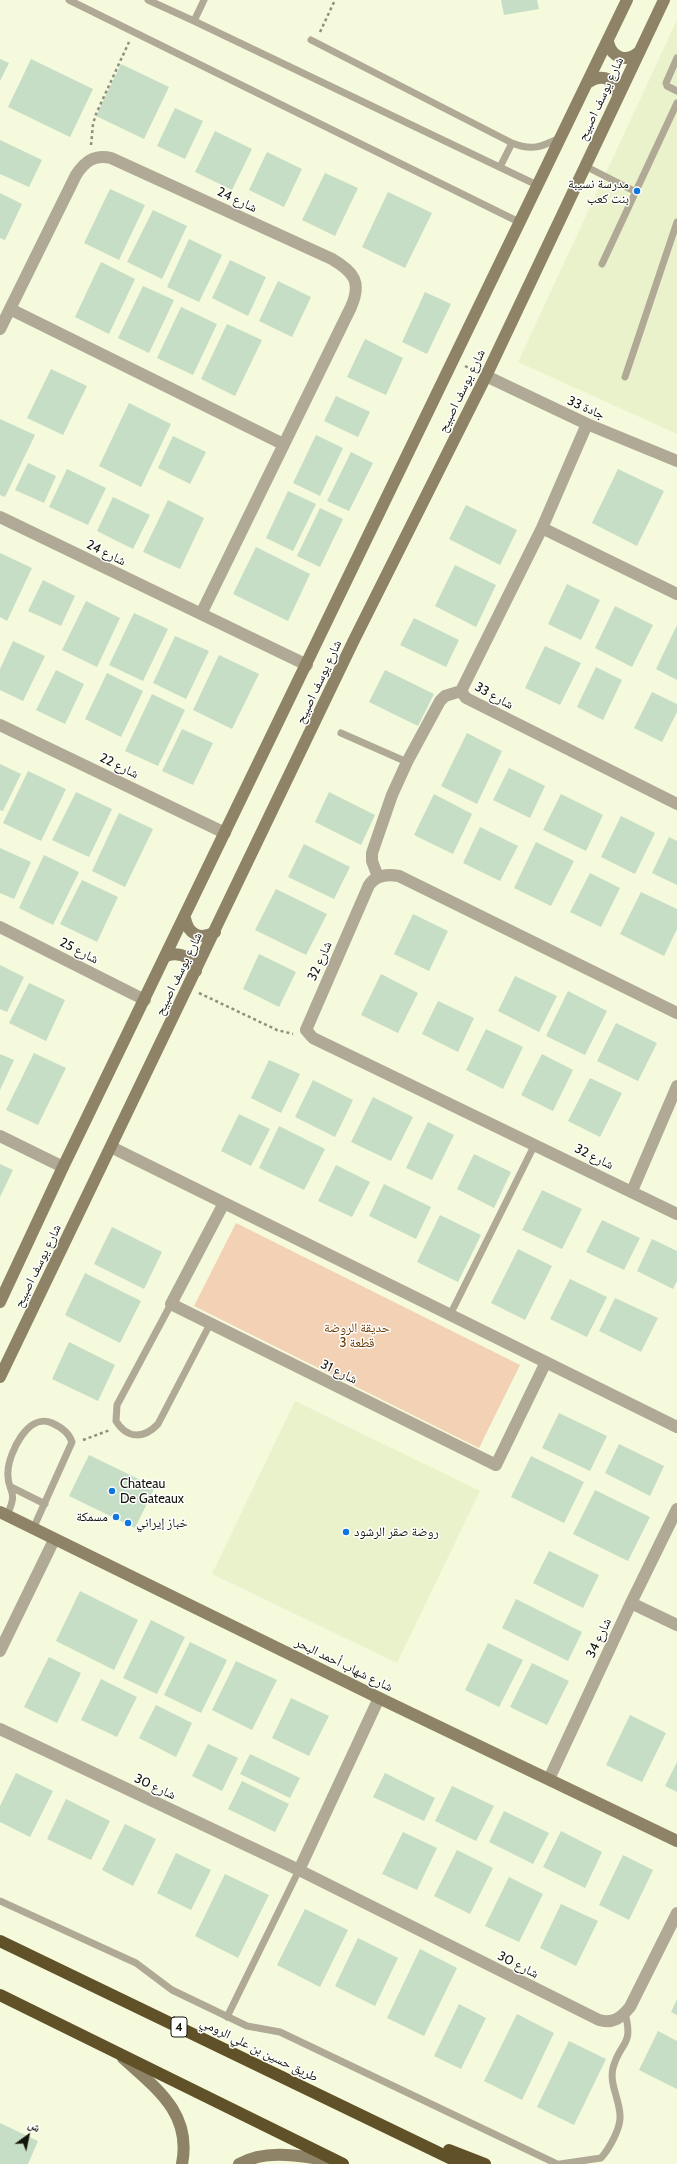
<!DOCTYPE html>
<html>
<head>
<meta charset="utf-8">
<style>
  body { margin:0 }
  #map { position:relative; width:677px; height:2164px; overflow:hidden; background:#f4fadb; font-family:Cabin,"Noto Naskh Arabic",sans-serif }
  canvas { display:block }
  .north { position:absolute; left:8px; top:2116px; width:40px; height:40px; -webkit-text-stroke:3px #fff; paint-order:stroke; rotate:33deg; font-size:11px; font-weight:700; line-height:16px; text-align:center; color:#14160b }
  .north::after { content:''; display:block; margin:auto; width:14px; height:18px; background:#14160b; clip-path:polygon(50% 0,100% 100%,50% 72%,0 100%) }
</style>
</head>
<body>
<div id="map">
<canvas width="677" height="2164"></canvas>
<div class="north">ش</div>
</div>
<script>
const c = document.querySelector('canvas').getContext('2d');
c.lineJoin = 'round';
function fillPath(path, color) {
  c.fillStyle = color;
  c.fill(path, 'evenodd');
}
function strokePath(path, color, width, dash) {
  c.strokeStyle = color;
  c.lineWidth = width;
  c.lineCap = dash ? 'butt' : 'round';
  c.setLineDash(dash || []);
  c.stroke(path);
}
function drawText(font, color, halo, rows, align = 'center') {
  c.font = font + ' Cabin,"Noto Naskh Arabic",sans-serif';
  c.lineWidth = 3;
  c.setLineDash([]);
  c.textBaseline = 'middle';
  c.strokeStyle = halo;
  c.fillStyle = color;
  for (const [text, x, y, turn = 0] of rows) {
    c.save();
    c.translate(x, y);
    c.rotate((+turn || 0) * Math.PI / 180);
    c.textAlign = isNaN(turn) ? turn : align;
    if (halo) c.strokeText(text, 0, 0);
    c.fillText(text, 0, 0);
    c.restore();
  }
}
const built = new Path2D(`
  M 677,20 L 677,434 L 518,362 Z
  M 295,1401 L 480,1491 L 397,1663 L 212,1574 Z`);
const green = new Path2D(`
  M 236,1223 L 520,1365 L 479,1448 L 194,1306 Z`);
const building = new Path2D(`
  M 501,0 L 537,0 L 539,9 L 504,15 Z
  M 0,59 L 9,63 L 0,81 Z
  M 31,59 L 93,89 L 70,137 L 8,107 Z
  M 121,64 L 169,87 L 144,139 L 96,116 Z
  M 175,108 L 203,121 L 185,159 L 157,146 Z
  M 215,131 L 252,149 L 232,190 L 195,172 Z
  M 0,140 L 42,160 L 29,187 L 0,174 Z
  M 267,152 L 302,169 L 284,207 L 249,190 Z
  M 325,173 L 358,188 L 335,236 L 302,220 Z
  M 110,189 L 145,205 L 119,260 L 84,243 Z
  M 388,192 L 432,213 L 405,268 L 362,247 Z
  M 0,193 L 22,204 L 5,240 L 0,238 Z
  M 153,210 L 187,226 L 162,279 L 127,262 Z
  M 189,239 L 222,255 L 199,302 L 167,287 Z
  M 230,260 L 266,277 L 248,316 L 212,298 Z
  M 101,262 L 135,279 L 109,334 L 75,317 Z
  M 278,281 L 311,297 L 292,337 L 259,321 Z
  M 143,286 L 174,300 L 149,353 L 118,338 Z
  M 425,292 L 451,304 L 427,354 L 402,342 Z
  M 181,307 L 217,324 L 193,375 L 157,358 Z
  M 227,324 L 262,340 L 235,396 L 201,379 Z
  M 365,339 L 403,358 L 386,395 L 347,377 Z
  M 51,369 L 87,386 L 63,435 L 27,418 Z
  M 336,396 L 370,412 L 358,437 L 324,421 Z
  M 129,403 L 171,424 L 141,487 L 99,466 Z
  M 0,419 L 35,435 L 5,497 L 0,495 Z
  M 316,435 L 343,448 L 320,496 L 293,483 Z
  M 173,436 L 206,452 L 190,484 L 158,468 Z
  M 351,452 L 373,463 L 349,511 L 327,501 Z
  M 28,463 L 56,476 L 44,503 L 15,490 Z
  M 67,469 L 106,488 L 88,525 L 49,507 Z
  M 618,469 L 664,491 L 637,546 L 592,523 Z
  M 288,491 L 316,504 L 293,551 L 266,538 Z
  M 113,497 L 150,515 L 133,549 L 97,531 Z
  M 168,500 L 204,518 L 180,569 L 143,552 Z
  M 466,505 L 517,530 L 500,565 L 449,539 Z
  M 320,508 L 343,519 L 320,567 L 297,556 Z
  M 256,547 L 310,574 L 288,621 L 233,594 Z
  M 0,553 L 32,568 L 7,621 L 0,617 Z
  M 455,565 L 496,585 L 476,627 L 435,606 Z
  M 43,580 L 75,596 L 61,626 L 28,611 Z
  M 567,584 L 600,600 L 581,640 L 548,624 Z
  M 86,601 L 120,618 L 97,667 L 62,650 Z
  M 615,606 L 653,625 L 632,667 L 595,648 Z
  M 134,613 L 168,629 L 143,681 L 109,665 Z
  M 414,618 L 459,640 L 446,667 L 400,645 Z
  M 677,625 L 677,680 L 656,669 Z
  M 175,636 L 209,651 L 186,699 L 153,683 Z
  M 13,641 L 45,656 L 23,701 L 0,690 L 0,669 Z
  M 545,646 L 581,663 L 560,705 L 525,688 Z
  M 219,655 L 259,674 L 232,729 L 193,710 Z
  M 596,667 L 622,680 L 603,720 L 577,707 Z
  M 56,670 L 84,684 L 65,724 L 36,710 Z
  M 385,670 L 434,694 L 418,726 L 369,702 Z
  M 107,673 L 143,691 L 121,737 L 85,719 Z
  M 652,692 L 677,704 L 677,712 L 662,742 L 634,728 Z
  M 152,694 L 185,710 L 158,766 L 125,751 Z
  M 182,729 L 213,743 L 193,785 L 162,771 Z
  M 467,733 L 502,751 L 477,804 L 441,786 Z
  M 0,764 L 21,774 L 3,811 L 0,810 Z
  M 509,768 L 545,786 L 530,818 L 493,800 Z
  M 28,771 L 66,789 L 41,841 L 3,823 Z
  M 76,792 L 112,809 L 89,857 L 52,840 Z
  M 329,792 L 375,815 L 361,845 L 315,822 Z
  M 434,794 L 472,814 L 453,854 L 414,835 Z
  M 561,794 L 603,815 L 586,851 L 543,830 Z
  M 119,813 L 153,829 L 125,887 L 92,871 Z
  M 621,816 L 655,833 L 635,874 L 601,857 Z
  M 480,827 L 518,846 L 500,881 L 463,863 Z
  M 669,837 L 677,841 L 677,885 L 652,873 Z
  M 536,842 L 574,861 L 551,906 L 514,888 Z
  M 304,844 L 350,867 L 334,899 L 288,877 Z
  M 0,848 L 31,862 L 14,899 L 0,893 Z
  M 44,855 L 79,872 L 53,925 L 19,908 Z
  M 590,873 L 620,888 L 601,927 L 570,912 Z
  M 82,880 L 118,897 L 97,942 L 60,924 Z
  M 276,889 L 327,914 L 306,955 L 255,930 Z
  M 641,892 L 677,909 L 677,929 L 664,956 L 620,934 Z
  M 413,914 L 448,931 L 429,971 L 394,954 Z
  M 259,954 L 296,972 L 279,1007 L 243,989 Z
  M 0,965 L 24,977 L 7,1012 L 0,1009 Z
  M 381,974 L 418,993 L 398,1033 L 361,1015 Z
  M 515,976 L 557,996 L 539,1032 L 498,1011 Z
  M 29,983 L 65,1000 L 46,1041 L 9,1023 Z
  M 568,991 L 607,1011 L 585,1055 L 546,1036 Z
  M 438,1001 L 474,1018 L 458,1052 L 422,1034 Z
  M 616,1023 L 657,1043 L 638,1081 L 597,1061 Z
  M 486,1029 L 523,1047 L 503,1089 L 466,1070 Z
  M 34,1053 L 66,1068 L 38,1125 L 6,1110 Z
  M 0,1054 L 14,1060 L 0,1090 Z
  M 542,1054 L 573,1070 L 553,1111 L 521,1095 Z
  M 269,1060 L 300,1074 L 281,1113 L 251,1098 Z
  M 590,1078 L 622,1093 L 600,1137 L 568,1121 Z
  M 313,1080 L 353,1100 L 335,1137 L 295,1117 Z
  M 373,1097 L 413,1117 L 391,1161 L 351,1142 Z
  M 239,1114 L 270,1129 L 251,1166 L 221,1151 Z
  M 428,1122 L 454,1135 L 432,1180 L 406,1168 Z
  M 279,1126 L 325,1149 L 304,1190 L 259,1168 Z
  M 474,1154 L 511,1172 L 494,1208 L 457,1189 Z
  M 0,1164 L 13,1170 L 0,1197 Z
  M 336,1165 L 370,1182 L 352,1217 L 318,1201 Z
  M 384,1184 L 431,1207 L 416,1239 L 369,1216 Z
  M 542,1190 L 582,1209 L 562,1249 L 522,1230 Z
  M 440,1215 L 481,1235 L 458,1282 L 417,1262 Z
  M 602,1220 L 640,1238 L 624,1270 L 586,1252 Z
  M 112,1227 L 162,1252 L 144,1289 L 94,1264 Z
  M 652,1239 L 677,1251 L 677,1281 L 673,1289 L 637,1271 Z
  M 518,1249 L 552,1266 L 525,1320 L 491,1303 Z
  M 85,1273 L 141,1301 L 120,1343 L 65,1315 Z
  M 570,1279 L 607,1297 L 587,1337 L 550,1319 Z
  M 615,1298 L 658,1318 L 641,1352 L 599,1331 Z
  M 69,1342 L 115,1365 L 98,1401 L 52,1379 Z
  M 559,1413 L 607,1436 L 590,1471 L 542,1448 Z
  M 619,1444 L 664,1466 L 650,1496 L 605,1473 Z
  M 89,1455 L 155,1487 L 135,1528 L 69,1496 Z
  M 531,1456 L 584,1482 L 564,1523 L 511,1497 Z
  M 595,1490 L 650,1517 L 628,1561 L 573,1534 Z
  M 549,1551 L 599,1575 L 583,1608 L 533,1583 Z
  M 80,1591 L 138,1620 L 114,1670 L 56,1641 Z
  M 516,1599 L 582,1632 L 568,1661 L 502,1628 Z
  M 151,1620 L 185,1637 L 157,1694 L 123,1678 Z
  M 190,1642 L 227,1660 L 201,1713 L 164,1695 Z
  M 488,1643 L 523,1660 L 499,1707 L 465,1690 Z
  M 49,1657 L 81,1673 L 57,1723 L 24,1707 Z
  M 236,1661 L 277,1680 L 252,1730 L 212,1710 Z
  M 532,1663 L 569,1681 L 547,1725 L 510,1707 Z
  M 101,1679 L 137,1697 L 117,1737 L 81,1720 Z
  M 291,1698 L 329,1716 L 309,1756 L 272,1738 Z
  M 156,1705 L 192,1723 L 176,1757 L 139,1738 Z
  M 630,1715 L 666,1733 L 642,1782 L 606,1765 Z
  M 208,1744 L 238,1758 L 222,1791 L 192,1776 Z
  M 250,1754 L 300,1778 L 290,1798 L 240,1774 Z
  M 677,1762 L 677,1792 L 665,1786 Z
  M 16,1773 L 53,1791 L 30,1837 L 0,1822 L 0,1806 Z
  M 385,1773 L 435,1798 L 424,1821 L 373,1797 Z
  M 242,1781 L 289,1804 L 275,1832 L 228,1809 Z
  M 452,1786 L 494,1806 L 476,1841 L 435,1821 Z
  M 66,1799 L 110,1821 L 91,1860 L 47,1839 Z
  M 504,1811 L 549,1833 L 533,1864 L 489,1842 Z
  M 125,1824 L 156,1839 L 133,1886 L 102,1870 Z
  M 561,1831 L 602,1852 L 585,1888 L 543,1867 Z
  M 403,1832 L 437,1848 L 417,1890 L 382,1874 Z
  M 457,1850 L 493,1868 L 470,1914 L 434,1896 Z
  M 176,1853 L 211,1870 L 191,1910 L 157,1893 Z
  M 623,1855 L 653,1870 L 629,1920 L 599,1905 Z
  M 225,1874 L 269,1895 L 238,1958 L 195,1936 Z
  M 509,1877 L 543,1894 L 519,1942 L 485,1926 Z
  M 561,1904 L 598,1921 L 576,1966 L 540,1948 Z
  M 305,1909 L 348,1930 L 320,1987 L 277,1965 Z
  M 358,1938 L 398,1958 L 375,2006 L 335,1986 Z
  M 420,1949 L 457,1968 L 424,2036 L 387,2018 Z
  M 677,1999 L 677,2015 L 671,2012 Z
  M 459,2004 L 486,2018 L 461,2069 L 434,2056 Z
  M 517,2014 L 554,2033 L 522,2100 L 484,2081 Z
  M 658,2031 L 677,2041 L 677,2089 L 639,2070 Z
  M 569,2041 L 606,2059 L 574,2125 L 537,2107 Z
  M 0,2123 L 38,2141 L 28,2164 L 0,2164 Z`);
const path = new Path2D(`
  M 320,32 L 335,0
  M 91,145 L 93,124 L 96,114 L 129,42
  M 465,366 L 475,371
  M 199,993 L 277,1030 L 293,1034
  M 83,1440 L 110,1430`);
const lane = new Path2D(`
  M 69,0 L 519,222
  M 148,0 L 194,21
  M 204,0 L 194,21 L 537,185
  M 311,40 L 512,143 C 532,151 541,147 560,138
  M 677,58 L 666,83 L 667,86 L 677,91
  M 585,166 L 636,192
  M 500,167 L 512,143
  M 602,264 L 677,103
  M 625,377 L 677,222
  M 341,733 L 407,762
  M 171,1304 L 117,1405 L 116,1421 C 127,1439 144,1439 158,1424 L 210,1324
  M 450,1315 L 535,1144
  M 11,1487 L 45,1504
  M 7,1515 C 20,1488 6,1493 8,1471 C 9,1453 28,1412 52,1423 C 61,1427 69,1433 72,1442 L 33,1529
  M 0,1901 L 136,1963 L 172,1990 L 247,2026 L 280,2032 L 557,2164
  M 227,2017 L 299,1870
  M 560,2164 L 601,2158 C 609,2149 621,2128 620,2116 C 620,2100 609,2084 613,2068 C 620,2041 634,2047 625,2013`);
const street = new Path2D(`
  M 10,309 L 283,444
  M 0,329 L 76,175 C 85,161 95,154 111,158 L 332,259 C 354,272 362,282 351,307 L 201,614
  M 486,376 L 587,424 L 677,461
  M 0,517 L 307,665
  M 542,528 L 677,594
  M 461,691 L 542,528 L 587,424
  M 461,691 L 466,698 L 677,804
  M 0,725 L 225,833
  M 378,877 L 372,861 L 372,853 L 392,795 L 407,762 L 440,701 L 445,696 L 461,691
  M 0,927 L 145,1000
  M 677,1013 L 399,876 C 388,874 376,875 369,885 L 306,1030 L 313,1038 L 677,1214
  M 0,1136 L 63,1167
  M 111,1147 L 677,1427
  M 632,1191 L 677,1086
  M 224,1203 L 171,1304 L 496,1465 L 546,1362
  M 631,1603 L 677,1625
  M 0,1651 L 54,1540
  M 0,1729 L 299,1870 L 599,2020 C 613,2024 621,2018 630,2007 L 677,1913
  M 549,1779 L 631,1603 L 677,1509
  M 299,1870 L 379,1698`);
const secondary = new Path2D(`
  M 608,42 C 612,58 626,63 639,52
  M 589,82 C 603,73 616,79 618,96
  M 185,918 C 188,934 200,941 215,932
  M 166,956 C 181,951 191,957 196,971
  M 0,1302 L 63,1167 L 627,0
  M 0,1377 L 353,642 L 486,376 L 664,0
  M 0,1512 L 379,1698 L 677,1841
  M 123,2058 C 156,2088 192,2113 182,2164
  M 239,2164 C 269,2148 303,2157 334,2161`);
const highway = new Path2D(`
  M 0,1941 L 462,2164
  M 0,1995 L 343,2164
  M 449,2150 L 485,2164`);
const markers = [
  [637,191,4,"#1076de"],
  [112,1491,4,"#1076de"],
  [116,1517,4,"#1076de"],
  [128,1523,4,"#1076de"],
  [346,1532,4,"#1076de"]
];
const shields = [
  [179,2027,16]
];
const shieldNames = [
  ["4",179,2027]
];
const streetNames = [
  ["شارع يوسف اصبيح",601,99,-65],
  ["شارع 24",237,200,25],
  ["شارع يوسف اصبيح",462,391,-64],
  ["جادة 33",586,408,24],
  ["شارع 24",106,553,26],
  ["شارع يوسف اصبيح",319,682,-65],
  ["شارع 33",494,696,29],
  ["شارع 22",119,766,26],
  ["شارع 25",79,951,27],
  ["شارع 32",320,961,-66],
  ["شارع يوسف اصبيح",179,974,-64],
  ["شارع 32",594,1157,26],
  ["شارع يوسف اصبيح",38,1266,-64],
  ["شارع 31",339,1372,26],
  ["شارع 34",599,1638,-65],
  ["شارع شهاب أحمد البحر",344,1665,26],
  ["شارع 30",155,1787,25],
  ["شارع 30",518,1965,27],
  ["طريق حسين بن علي الرومي",259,2050,26]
];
const poiNames = [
  ["مدرسة نسيبة",629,184,"right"],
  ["بنت كعب",629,199,"right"],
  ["Chateau",120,1484],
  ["De Gateaux",120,1499],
  ["مسمكة",108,1517,"right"],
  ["خباز إيراني",136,1523],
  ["روضة صقر الرشود",354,1532]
];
const parkNames = [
  ["حديقة الروضة",357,1328],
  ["قطعة 3",357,1343]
];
fillPath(built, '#eaf2cb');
fillPath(green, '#f3d1b5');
fillPath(building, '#c6dec5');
strokePath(path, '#8e927c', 2.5, [3, 3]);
strokePath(lane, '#b0a995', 7);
strokePath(street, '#b0a995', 12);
strokePath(secondary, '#8e8367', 12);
strokePath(highway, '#615128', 12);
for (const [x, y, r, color] of markers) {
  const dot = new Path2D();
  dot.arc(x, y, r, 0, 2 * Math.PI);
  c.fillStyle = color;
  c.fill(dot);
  strokePath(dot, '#fff', 1.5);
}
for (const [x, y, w] of shields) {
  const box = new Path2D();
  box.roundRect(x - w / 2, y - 10, w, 20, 3);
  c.fillStyle = '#fff';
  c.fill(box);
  strokePath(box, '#14160b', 1);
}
drawText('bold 12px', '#14160b', null, shieldNames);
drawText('13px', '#14160b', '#fff', streetNames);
drawText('13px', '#14160b', '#fff', poiNames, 'left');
drawText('13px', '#6b3900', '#fff', parkNames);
</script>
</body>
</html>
